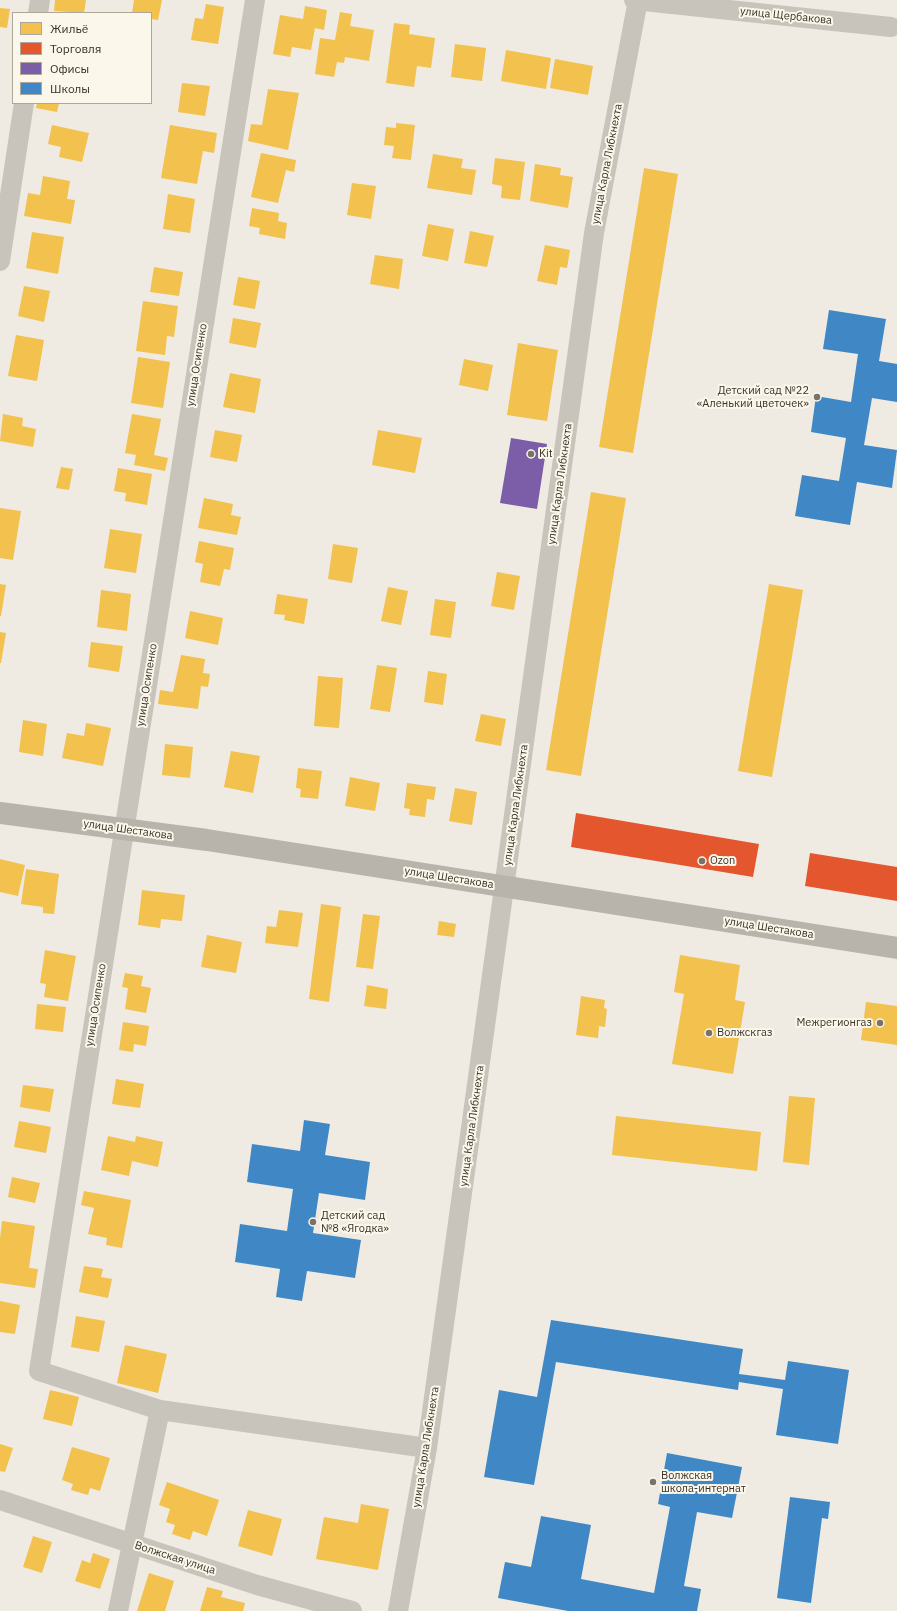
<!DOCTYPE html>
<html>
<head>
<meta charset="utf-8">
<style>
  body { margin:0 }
  #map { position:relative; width:897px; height:1611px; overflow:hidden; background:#efebe2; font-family:"IBM Plex Sans",sans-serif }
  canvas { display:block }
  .legend { position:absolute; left:12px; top:12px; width:140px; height:92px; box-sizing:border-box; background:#fbf7ea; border:1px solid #aea89c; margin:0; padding:5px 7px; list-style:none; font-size:12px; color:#3a3128 }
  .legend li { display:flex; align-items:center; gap:8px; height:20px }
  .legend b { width:20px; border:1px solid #aea89c }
</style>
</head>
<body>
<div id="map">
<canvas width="897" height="1611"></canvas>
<ul class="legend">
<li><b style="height:11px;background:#f2c14e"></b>Жильё</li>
<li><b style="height:11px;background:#e4572e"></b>Торговля</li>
<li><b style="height:11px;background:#7b5ea7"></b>Офисы</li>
<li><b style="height:11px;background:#3f88c5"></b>Школы</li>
</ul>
</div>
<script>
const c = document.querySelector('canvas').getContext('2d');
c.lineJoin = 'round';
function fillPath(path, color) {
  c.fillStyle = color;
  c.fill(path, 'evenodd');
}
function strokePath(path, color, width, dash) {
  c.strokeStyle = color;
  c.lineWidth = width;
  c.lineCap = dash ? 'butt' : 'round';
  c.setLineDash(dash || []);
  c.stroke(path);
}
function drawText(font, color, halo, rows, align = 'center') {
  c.font = font + ' "IBM Plex Sans",sans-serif';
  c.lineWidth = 4;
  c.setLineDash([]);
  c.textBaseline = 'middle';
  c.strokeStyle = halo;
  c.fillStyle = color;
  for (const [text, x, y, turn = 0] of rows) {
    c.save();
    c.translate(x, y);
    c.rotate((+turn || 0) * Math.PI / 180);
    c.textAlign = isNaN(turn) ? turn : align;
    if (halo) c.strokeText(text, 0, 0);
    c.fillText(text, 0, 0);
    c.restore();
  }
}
const homes = new Path2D(`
  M 55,0 L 86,0 L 84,13 L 54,11 Z
  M 134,0 L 162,0 L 158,20 L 151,19 L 151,13 L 132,13 Z
  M 206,4 L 224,7 L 218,44 L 191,40 L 195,18 L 203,19 Z
  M 305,6 L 327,10 L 324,30 L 315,28 L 311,50 L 292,47 L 290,57 L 273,54 L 280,15 L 303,19 Z
  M 0,8 L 10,9 L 7,28 L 0,27 Z
  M 340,12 L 352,14 L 350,26 L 374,30 L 369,61 L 345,57 L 344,63 L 337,62 L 334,77 L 315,74 L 320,38 L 335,40 Z
  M 394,23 L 410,25 L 409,34 L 435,38 L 431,68 L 417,66 L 414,87 L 386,83 Z
  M 455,44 L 486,48 L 482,81 L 451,77 Z
  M 506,50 L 551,58 L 546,89 L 501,81 Z
  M 555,59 L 593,66 L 588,95 L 550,88 Z
  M 182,83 L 210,86 L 205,116 L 178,112 Z
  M 268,89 L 299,93 L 288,150 L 248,141 L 251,124 L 262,125 Z
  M 37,103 L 59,103 L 57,112 L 36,108 Z
  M 396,123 L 415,125 L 411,160 L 392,158 L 394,146 L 384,145 L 386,127 L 396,128 Z
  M 52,125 L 89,133 L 82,162 L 59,157 L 61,147 L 48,144 Z
  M 170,125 L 217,133 L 214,153 L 203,151 L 197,184 L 161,178 Z
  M 261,153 L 296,160 L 294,172 L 286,170 L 278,203 L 251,197 Z
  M 433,154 L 463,159 L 461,168 L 476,170 L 472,195 L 427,188 Z
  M 495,158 L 525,162 L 520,200 L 501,198 L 502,186 L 492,184 Z
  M 535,164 L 561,168 L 560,175 L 573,177 L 568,208 L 530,201 Z
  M 644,168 L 678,174 L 633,453 L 599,447 Z
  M 43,176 L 70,181 L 67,199 L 75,200 L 71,224 L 24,216 L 28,193 L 40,195 Z
  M 352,183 L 376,186 L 371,219 L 347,215 Z
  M 168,194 L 195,199 L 190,233 L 163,229 Z
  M 252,208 L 279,213 L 278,221 L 287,223 L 285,239 L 259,234 L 260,228 L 249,226 Z
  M 428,224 L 454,229 L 448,261 L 422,256 Z
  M 470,231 L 494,236 L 487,267 L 464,263 Z
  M 32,232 L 64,237 L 58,274 L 26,268 Z
  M 545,245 L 570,250 L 567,268 L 560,267 L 557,285 L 537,281 Z
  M 375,255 L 403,259 L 399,289 L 370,284 Z
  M 154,267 L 183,272 L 179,296 L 150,292 Z
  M 238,277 L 260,281 L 255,309 L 233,305 Z
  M 24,286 L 50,291 L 44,322 L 18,316 Z
  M 143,301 L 178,306 L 174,337 L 167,336 L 165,355 L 136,351 Z
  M 233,318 L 261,323 L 256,348 L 229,343 Z
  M 16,335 L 44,340 L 37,381 L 8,376 Z
  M 518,343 L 558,350 L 547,421 L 507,415 Z
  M 138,357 L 170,362 L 163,408 L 131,403 Z
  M 464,359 L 493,365 L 488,391 L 459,385 Z
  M 230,373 L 261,379 L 255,413 L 223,407 Z
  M 3,414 L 23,418 L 22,426 L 36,429 L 33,447 L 0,441 Z
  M 132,414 L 161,419 L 154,455 L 168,458 L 165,471 L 134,465 L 136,455 L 125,453 Z
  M 215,430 L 242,435 L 237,462 L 210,457 Z
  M 378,430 L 422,438 L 415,473 L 372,465 Z
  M 61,467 L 73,469 L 69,490 L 56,488 Z
  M 118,468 L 152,474 L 147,505 L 125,501 L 126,493 L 114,491 Z
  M 591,492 L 626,498 L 581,776 L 546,770 Z
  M 204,498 L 233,504 L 231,515 L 241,517 L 237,535 L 198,528 Z
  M 0,508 L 21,511 L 13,560 L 0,558 Z
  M 110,529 L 142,534 L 136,573 L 104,568 Z
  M 199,541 L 234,548 L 230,570 L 224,569 L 220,586 L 200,582 L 203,564 L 195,562 Z
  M 333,544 L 358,548 L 352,583 L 328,579 Z
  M 497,572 L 520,576 L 514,610 L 491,606 Z
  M 0,584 L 6,585 L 1,616 L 0,616 Z
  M 769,584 L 803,590 L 772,777 L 738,771 Z
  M 388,587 L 408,591 L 401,625 L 381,621 Z
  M 101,590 L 131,594 L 127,631 L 97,627 Z
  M 277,594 L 308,599 L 304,624 L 284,620 L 285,615 L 274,614 Z
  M 435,599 L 456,602 L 451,638 L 430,635 Z
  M 190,611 L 223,618 L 218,645 L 185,638 Z
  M 0,632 L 6,633 L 1,663 L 0,663 Z
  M 91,642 L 123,646 L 119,672 L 88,667 Z
  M 181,655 L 205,659 L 203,673 L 210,674 L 208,687 L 201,686 L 198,709 L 158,704 L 160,690 L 173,692 Z
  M 377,665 L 397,668 L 390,712 L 370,709 Z
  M 428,671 L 447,674 L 443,705 L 424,702 Z
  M 318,676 L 343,678 L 339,728 L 314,726 Z
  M 481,714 L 506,719 L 501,746 L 475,741 Z
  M 23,720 L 47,724 L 43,756 L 19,752 Z
  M 86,723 L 111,728 L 103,766 L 62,758 L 67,733 L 84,736 Z
  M 165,744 L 193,747 L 190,778 L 162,775 Z
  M 231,751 L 260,756 L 253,793 L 224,787 Z
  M 298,768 L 322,771 L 318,799 L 300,797 L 301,789 L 296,788 Z
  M 350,777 L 380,783 L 375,811 L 345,806 Z
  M 407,783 L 436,787 L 434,800 L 427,799 L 425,817 L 409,815 L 410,809 L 404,808 Z
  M 455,788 L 477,792 L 472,825 L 449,821 Z
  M 0,859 L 25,865 L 18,896 L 0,892 Z
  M 26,869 L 59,874 L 54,914 L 43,913 L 43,907 L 21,904 Z
  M 142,890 L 185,895 L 182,921 L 161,919 L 160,928 L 138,925 Z
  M 321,904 L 341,907 L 329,1002 L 309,999 Z
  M 279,910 L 303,913 L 298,947 L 265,943 L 267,926 L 276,927 Z
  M 363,914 L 380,916 L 373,969 L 356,967 Z
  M 439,921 L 456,924 L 454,937 L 437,935 Z
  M 207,935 L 242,942 L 236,973 L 201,967 Z
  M 45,950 L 76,956 L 68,1001 L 44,997 L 46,984 L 40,983 Z
  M 680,955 L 740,965 L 735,1000 L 745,1002 L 733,1074 L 672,1064 L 684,994 L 674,992 Z
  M 125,973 L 143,976 L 141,986 L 151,988 L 146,1013 L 125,1009 L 128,988 L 122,987 Z
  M 367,985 L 388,989 L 386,1009 L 364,1006 Z
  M 581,996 L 605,1000 L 604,1008 L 607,1009 L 605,1027 L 599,1026 L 598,1038 L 576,1035 Z
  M 866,1002 L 897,1006 L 897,1045 L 861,1040 Z
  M 37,1004 L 66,1007 L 63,1032 L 35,1029 Z
  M 123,1022 L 149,1026 L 146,1046 L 134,1044 L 133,1052 L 119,1050 Z
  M 116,1079 L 144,1084 L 140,1108 L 112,1104 Z
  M 23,1085 L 54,1089 L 50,1112 L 20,1107 Z
  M 789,1096 L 815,1098 L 809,1165 L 783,1162 Z
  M 616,1116 L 761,1132 L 757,1171 L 612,1155 Z
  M 19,1121 L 51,1127 L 46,1153 L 14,1147 Z
  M 108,1136 L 135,1142 L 136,1136 L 163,1142 L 158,1167 L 132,1161 L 129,1176 L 101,1170 Z
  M 12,1177 L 40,1183 L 35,1203 L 8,1197 Z
  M 84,1191 L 131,1200 L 122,1248 L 106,1245 L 107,1238 L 88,1234 L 94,1208 L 81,1205 Z
  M 2,1221 L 35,1226 L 29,1268 L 38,1269 L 35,1288 L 0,1283 L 0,1238 Z
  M 84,1266 L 103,1269 L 101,1277 L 112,1279 L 108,1298 L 79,1292 Z
  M 0,1301 L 20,1305 L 15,1334 L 0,1332 Z
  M 76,1316 L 105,1321 L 99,1352 L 71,1347 Z
  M 125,1345 L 167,1354 L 158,1393 L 117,1383 Z
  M 50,1390 L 79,1397 L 72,1426 L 43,1419 Z
  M 0,1444 L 13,1448 L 5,1472 L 0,1471 Z
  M 72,1447 L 110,1458 L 100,1491 L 90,1488 L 88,1495 L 71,1490 L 73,1484 L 62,1480 Z
  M 167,1482 L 219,1500 L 207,1536 L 193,1531 L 190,1540 L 172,1534 L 175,1525 L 166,1522 L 170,1509 L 159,1505 Z
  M 361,1504 L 389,1509 L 378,1570 L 316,1559 L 324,1517 L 358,1523 Z
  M 248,1510 L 282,1519 L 272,1556 L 238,1546 Z
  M 33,1536 L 52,1542 L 42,1573 L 23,1567 Z
  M 93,1553 L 110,1559 L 100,1589 L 75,1581 L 82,1560 L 90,1563 Z
  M 149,1573 L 174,1581 L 165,1611 L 137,1611 Z
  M 207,1587 L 223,1591 L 221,1597 L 245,1603 L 243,1611 L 200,1611 Z`);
const shops = new Path2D(`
  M 576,813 L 759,844 L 753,877 L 571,847 Z
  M 810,853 L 897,867 L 897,901 L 805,886 Z`);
const offices = new Path2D(`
  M 511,438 L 547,444 L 537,509 L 500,503 Z`);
const schools = new Path2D(`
  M 829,310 L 886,319 L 879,361 L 897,364 L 897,402 L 872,398 L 864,445 L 897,450 L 892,488 L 857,482 L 850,525 L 795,516 L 802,475 L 839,481 L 846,438 L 811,432 L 816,396 L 851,402 L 858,354 L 823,349 Z
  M 304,1120 L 330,1124 L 325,1155 L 370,1162 L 365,1200 L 319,1193 L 313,1233 L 361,1240 L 355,1278 L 307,1271 L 302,1301 L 276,1297 L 280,1269 L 235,1262 L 240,1224 L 287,1231 L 293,1189 L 247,1182 L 252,1144 L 300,1151 Z
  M 551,1320 L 743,1349 L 739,1374 L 785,1380 L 788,1361 L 849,1370 L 838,1444 L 776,1435 L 783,1389 L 739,1382 L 738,1390 L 556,1362 L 534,1485 L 484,1477 L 499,1390 L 537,1397 Z
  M 667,1453 L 742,1467 L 732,1518 L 697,1512 L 684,1586 L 701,1589 L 697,1611 L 568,1611 L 498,1598 L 505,1562 L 531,1567 L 541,1516 L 591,1525 L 581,1579 L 654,1593 L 670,1507 L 658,1504 Z
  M 790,1497 L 830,1502 L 828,1519 L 822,1518 L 811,1603 L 777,1598 Z`);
const street = new Path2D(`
  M 255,0 L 39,1371 L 160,1410 L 427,1448
  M 634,0 L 891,27
  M 38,13 L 40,0
  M 0,261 L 24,103
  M 0,1500 L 257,1585 L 352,1611
  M 118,1611 L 160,1410
  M 398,1611 L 427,1448 L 594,233 L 638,0`);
const secondary = new Path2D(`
  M 0,813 L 207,840 L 897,948`);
const markers = [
  [817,397,4,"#797269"],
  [531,454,4,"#797269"],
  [702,861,4,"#797269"],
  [880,1023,4,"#797269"],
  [709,1033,4,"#797269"],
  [313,1222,4,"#797269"],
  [653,1482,4,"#797269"]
];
const streetNames = [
  ["улица Щербакова",786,16,6],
  ["улица Карла Либкнехта",607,164,-79],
  ["улица Осипенко",197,365,-81],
  ["улица Карла Либкнехта",560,484,-82],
  ["улица Осипенко",147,685,-81],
  ["улица Карла Либкнехта",516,805,-82],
  ["улица Шестакова",128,830,8],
  ["улица Шестакова",449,878,9],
  ["улица Шестакова",769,928,9],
  ["улица Осипенко",96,1005,-81],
  ["улица Карла Либкнехта",472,1126,-82],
  ["улица Карла Либкнехта",426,1447,-81],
  ["Волжская улица",175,1558,18]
];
const poiNames = [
  ["Детский сад №22",809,391,"right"],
  ["«Аленький цветочек»",809,404,"right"],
  ["Kit",539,454],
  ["Ozon",710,861],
  ["Межрегионгаз",872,1023,"right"],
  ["Волжскгаз",717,1033],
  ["Детский сад",321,1216],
  ["№8 «Ягодка»",321,1229],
  ["Волжская",661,1476],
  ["школа-интернат",661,1489]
];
fillPath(homes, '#f2c14e');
fillPath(shops, '#e4572e');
fillPath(offices, '#7b5ea7');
fillPath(schools, '#3f88c5');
strokePath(street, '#c8c4bb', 20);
strokePath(secondary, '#b9b4ab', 22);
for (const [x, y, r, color] of markers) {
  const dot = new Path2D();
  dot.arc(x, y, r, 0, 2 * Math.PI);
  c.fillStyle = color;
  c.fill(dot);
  strokePath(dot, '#fbf7ea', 1.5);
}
drawText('11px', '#3a3128', '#fbf7ea', streetNames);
drawText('11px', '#3a3128', '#fbf7ea', poiNames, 'left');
</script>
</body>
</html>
